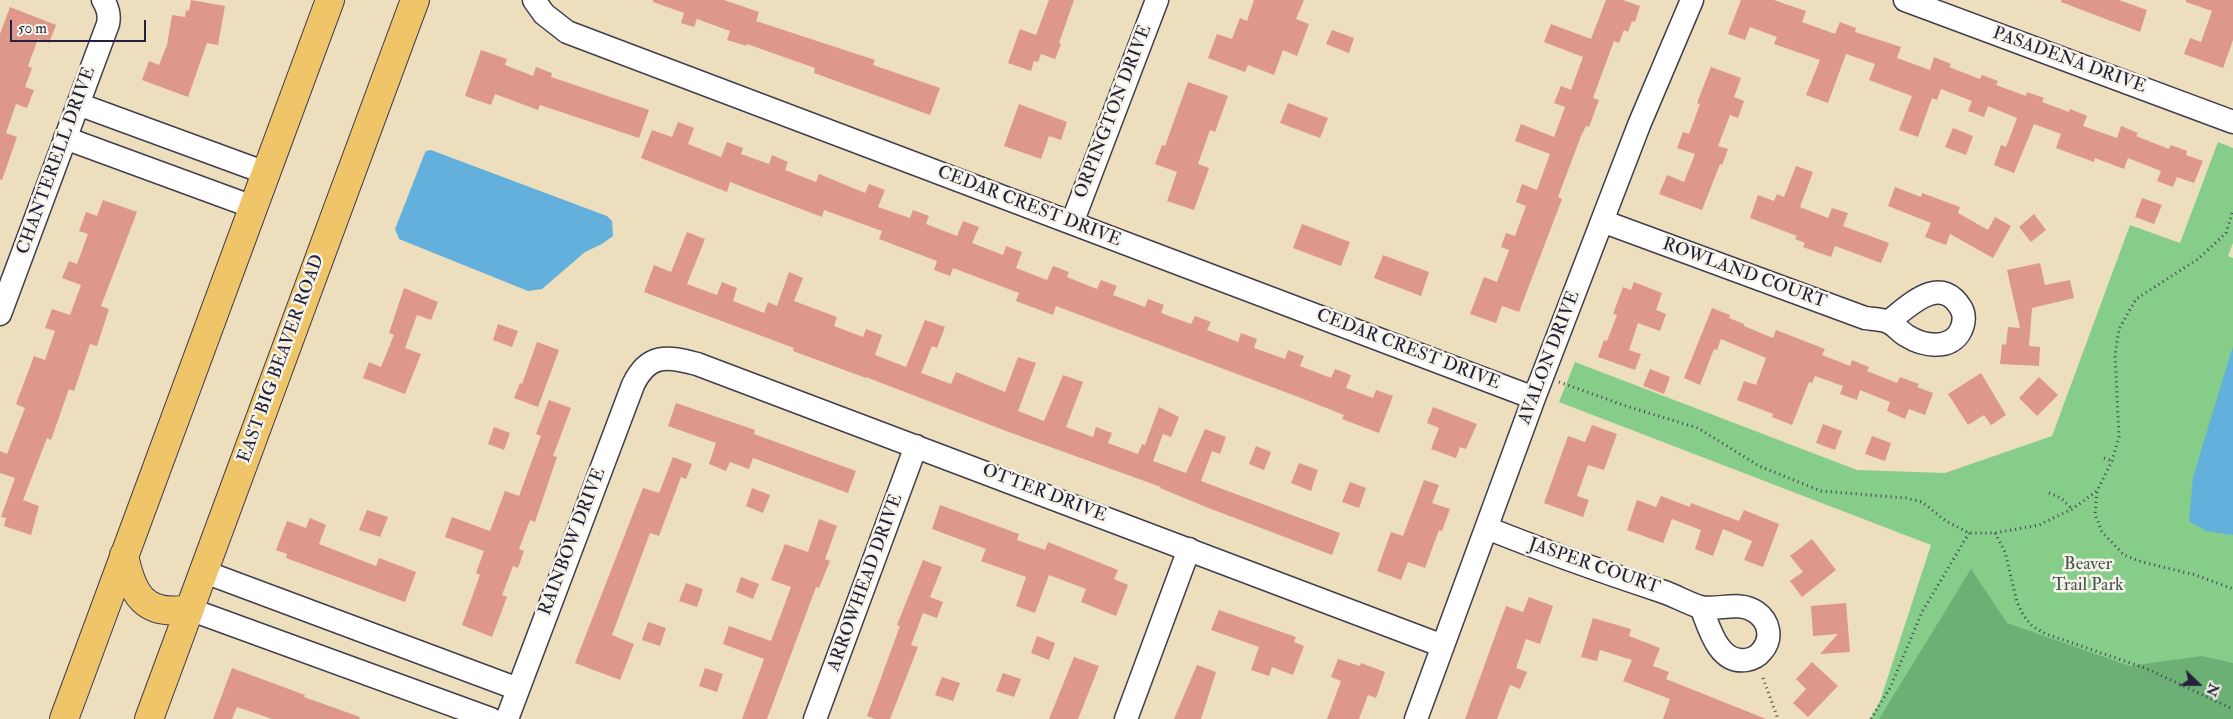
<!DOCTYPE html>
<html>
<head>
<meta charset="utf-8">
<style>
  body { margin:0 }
  #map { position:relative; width:2233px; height:719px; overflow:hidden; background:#eddfbd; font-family:"IM FELL Double Pica",serif }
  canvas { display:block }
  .north { position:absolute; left:2173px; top:659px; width:50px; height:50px; -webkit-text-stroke:4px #f7f3e8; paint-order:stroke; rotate:112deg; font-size:14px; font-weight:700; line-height:20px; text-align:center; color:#22223b }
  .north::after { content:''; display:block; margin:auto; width:18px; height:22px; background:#22223b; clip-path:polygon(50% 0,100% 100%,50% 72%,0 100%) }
  .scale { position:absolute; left:10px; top:20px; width:136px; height:22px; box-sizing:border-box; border:2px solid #22223b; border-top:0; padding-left:6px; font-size:15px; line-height:18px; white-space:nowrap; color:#22223b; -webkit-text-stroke:4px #f7f3e8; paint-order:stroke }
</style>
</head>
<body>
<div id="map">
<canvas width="2233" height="719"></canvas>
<div class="north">N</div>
<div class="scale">50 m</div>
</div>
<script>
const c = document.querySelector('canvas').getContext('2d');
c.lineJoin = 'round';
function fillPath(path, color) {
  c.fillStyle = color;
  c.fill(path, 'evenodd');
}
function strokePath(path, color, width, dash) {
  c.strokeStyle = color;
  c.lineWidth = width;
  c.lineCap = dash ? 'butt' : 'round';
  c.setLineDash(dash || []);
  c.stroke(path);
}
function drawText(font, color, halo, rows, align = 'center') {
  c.font = font + ' "IM FELL Double Pica",serif';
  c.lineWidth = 5;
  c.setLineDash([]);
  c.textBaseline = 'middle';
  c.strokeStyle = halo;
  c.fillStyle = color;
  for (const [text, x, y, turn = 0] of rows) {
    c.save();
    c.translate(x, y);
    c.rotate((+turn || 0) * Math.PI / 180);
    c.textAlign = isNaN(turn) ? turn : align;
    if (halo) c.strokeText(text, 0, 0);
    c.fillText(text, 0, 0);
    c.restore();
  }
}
const green = new Path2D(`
  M 2218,142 L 2233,148 L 2233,243 L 2228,256 L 2233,258 L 2233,719 L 1870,719 L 1880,701 L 1931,545 L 1559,402 L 1575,362 L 1857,470 L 1945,473 L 2052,436 L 2130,225 L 2180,243 Z`);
const forest = new Path2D(`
  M 1971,569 L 2007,623 L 2130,666 L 2202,656 L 2233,663 L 2233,719 L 1879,719 Z`);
const water = new Path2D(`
  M 431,150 L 607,216 L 612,221 L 613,236 L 602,244 L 585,252 L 542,289 L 528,291 L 399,239 L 395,229 L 424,155 L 426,151 Z
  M 2233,346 L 2233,535 L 2206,531 L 2189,521 L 2193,477 Z`);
const building = new Path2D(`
  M 191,0 L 225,6 L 218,45 L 207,43 L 188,97 L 142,80 L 149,61 L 159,65 L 167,45 L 172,15 L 185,17 L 186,10 L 189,11 Z
  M 653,0 L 724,0 L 759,12 L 756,21 L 875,60 L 873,65 L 940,88 L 930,115 L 814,73 L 815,68 L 747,44 L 747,46 L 727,40 L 730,31 L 697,19 L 694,27 L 681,23 L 684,13 L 653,2 Z
  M 1049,0 L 1074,0 L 1059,43 L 1061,44 L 1055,59 L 1041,54 L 1038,62 L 1034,61 L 1031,71 L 1008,63 L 1020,29 L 1036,35 Z
  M 1254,0 L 1304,0 L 1296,19 L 1309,24 L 1297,56 L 1283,50 L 1274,75 L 1248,65 L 1245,72 L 1208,58 L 1217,34 L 1232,39 L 1240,18 L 1247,21 Z
  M 1606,0 L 1623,0 L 1640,6 L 1635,22 L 1632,21 L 1628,32 L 1624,30 L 1619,43 L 1614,41 L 1593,98 L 1599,100 L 1589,127 L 1586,126 L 1581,136 L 1558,197 L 1562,199 L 1519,312 L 1502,306 L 1496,323 L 1470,314 L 1484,277 L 1497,282 L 1509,250 L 1501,247 L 1506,233 L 1515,236 L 1526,206 L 1516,202 L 1522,184 L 1537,190 L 1550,154 L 1515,141 L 1521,124 L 1554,137 L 1565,107 L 1554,103 L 1561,86 L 1571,90 L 1583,57 L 1544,42 L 1551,24 L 1591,39 Z
  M 1741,0 L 1774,0 L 1788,5 L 1806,11 L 1802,22 L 1835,34 L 1840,22 L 1856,28 L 1855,32 L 1901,47 L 1897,58 L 1930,70 L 1934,57 L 1951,64 L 1949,67 L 1980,79 L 1982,75 L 1998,81 L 1996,85 L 2026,96 L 2027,92 L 2044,98 L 2042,102 L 2069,112 L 2070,109 L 2087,116 L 2083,126 L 2117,138 L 2121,126 L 2138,133 L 2136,136 L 2169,149 L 2171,145 L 2187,151 L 2186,155 L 2203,161 L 2194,183 L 2177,177 L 2173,187 L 2157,181 L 2161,171 L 2128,158 L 2124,169 L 2095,158 L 2094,162 L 2056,148 L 2061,134 L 2034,124 L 2014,173 L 1994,165 L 2001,145 L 2006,147 L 2017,118 L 1988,106 L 1984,117 L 1968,111 L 1972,101 L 1941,89 L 1937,100 L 1932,98 L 1918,137 L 1899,130 L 1912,96 L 1869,80 L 1875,64 L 1846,54 L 1828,103 L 1806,95 L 1820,60 L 1774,44 L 1777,37 L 1750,27 L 1745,40 L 1728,34 Z
  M 2062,0 L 2119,0 L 2147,10 L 2140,32 L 2061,2 Z
  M 2186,0 L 2233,0 L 2233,40 L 2223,68 L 2184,54 L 2190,38 L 2201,42 L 2212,11 L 2186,2 Z
  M 10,7 L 56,25 L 49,43 L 38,39 L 28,66 L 32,68 L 25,87 L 34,90 L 27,108 L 16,104 L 6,133 L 17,137 L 2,180 L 0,179 L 0,34 Z
  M 1332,30 L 1354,38 L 1349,53 L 1326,44 Z
  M 481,50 L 507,59 L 505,65 L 533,76 L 536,67 L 552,73 L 551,77 L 649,110 L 639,138 L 540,105 L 538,110 L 495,94 L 491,105 L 465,96 Z
  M 1711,67 L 1741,78 L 1734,97 L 1744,101 L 1738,118 L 1730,115 L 1718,146 L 1728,149 L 1722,165 L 1720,164 L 1702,210 L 1659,194 L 1667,175 L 1684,182 L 1695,154 L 1677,148 L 1683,132 L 1689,134 L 1700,104 L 1697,103 Z
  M 1188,82 L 1228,96 L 1215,132 L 1210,130 L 1198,164 L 1209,168 L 1194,210 L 1167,201 L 1177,172 L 1155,164 L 1162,145 L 1165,146 Z
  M 1288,103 L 1328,118 L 1320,138 L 1280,123 Z
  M 1019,104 L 1067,122 L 1061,140 L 1049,136 L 1041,159 L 1004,146 Z
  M 678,122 L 694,128 L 688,144 L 721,157 L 727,142 L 743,148 L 741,154 L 769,164 L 772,155 L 788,162 L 785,170 L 816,182 L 819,174 L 865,193 L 869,184 L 885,190 L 878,207 L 910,218 L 913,210 L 929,216 L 926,224 L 957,236 L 963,221 L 979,227 L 972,243 L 1003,255 L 1006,246 L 1022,252 L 1016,268 L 1047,280 L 1053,266 L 1069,272 L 1067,277 L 1097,289 L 1101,280 L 1117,286 L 1113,295 L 1145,307 L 1148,299 L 1164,305 L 1161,313 L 1191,324 L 1195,316 L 1211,322 L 1207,330 L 1238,342 L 1241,333 L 1257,339 L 1254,348 L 1285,359 L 1288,350 L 1304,356 L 1300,366 L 1331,378 L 1335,369 L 1351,375 L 1346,388 L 1373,398 L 1376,390 L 1393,396 L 1379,433 L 1342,419 L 1344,415 L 1301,398 L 1056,306 L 1053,315 L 1016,301 L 1019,293 L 953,268 L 950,276 L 934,270 L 937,261 L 879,239 L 882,231 L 824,210 L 822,217 L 730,182 L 727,192 L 641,158 L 652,130 L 672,137 Z
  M 1953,128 L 1973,136 L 1966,155 L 1945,147 Z
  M 1796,166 L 1813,172 L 1800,207 L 1828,218 L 1832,208 L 1848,213 L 1843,226 L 1889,243 L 1881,263 L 1835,246 L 1831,257 L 1803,247 L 1805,243 L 1795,239 L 1797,236 L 1750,218 L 1758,195 L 1774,201 L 1777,194 L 1784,197 Z
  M 1895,187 L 1921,197 L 1922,193 L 1960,207 L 1958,213 L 1988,230 L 1995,217 L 2011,226 L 1993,258 L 1950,234 L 1946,245 L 1925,237 L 1931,223 L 1888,206 Z
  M 2142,198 L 2162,205 L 2154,224 L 2135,217 Z
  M 103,200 L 137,212 L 101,306 L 109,309 L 97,346 L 90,344 L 74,391 L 69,389 L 51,440 L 47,438 L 23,500 L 39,506 L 31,535 L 4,526 L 6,518 L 1,517 L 15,478 L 0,473 L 0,451 L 7,454 L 25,408 L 16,404 L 34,356 L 45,360 L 55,331 L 45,328 L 52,309 L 70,315 L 81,285 L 62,278 L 69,261 L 77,264 L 88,234 L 79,231 L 86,212 L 97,216 Z
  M 2034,214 L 2046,230 L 2031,242 L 2019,227 Z
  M 1302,224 L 1350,242 L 1341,266 L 1293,248 Z
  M 687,232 L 705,239 L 687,284 L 717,295 L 722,282 L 737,288 L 733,301 L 764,313 L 768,302 L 777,306 L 789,272 L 803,278 L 794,301 L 837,317 L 834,326 L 863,337 L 866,329 L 882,335 L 875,355 L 906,367 L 925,320 L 945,327 L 937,348 L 932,346 L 921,373 L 951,384 L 956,372 L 1005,392 L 1018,357 L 1036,363 L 1018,411 L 1044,421 L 1063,375 L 1083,382 L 1066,427 L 1093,437 L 1096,427 L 1112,433 L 1108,443 L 1138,454 L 1142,444 L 1145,445 L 1159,407 L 1179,417 L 1171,437 L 1163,434 L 1153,461 L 1186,473 L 1205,429 L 1226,437 L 1220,454 L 1212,451 L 1201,481 L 1340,533 L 1332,555 L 1206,507 L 1160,488 L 1161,487 L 1006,431 L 866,377 L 866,378 L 793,351 L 794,348 L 644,292 L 654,265 L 671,272 Z
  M 1383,255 L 1429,272 L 1421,296 L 1374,278 Z
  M 2040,263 L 2045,285 L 2070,280 L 2074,298 L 2032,308 L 2029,346 L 2040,347 L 2039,366 L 2000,364 L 2002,344 L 2006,345 L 2008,327 L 2020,328 L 2007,270 Z
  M 1634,282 L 1662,293 L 1656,310 L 1666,314 L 1660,331 L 1638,323 L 1629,350 L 1641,354 L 1635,370 L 1598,357 L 1604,340 L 1607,341 L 1617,315 L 1613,314 L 1623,287 L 1631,290 Z
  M 404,288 L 438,302 L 431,320 L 417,315 L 405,348 L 421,354 L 405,394 L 363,378 L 369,362 L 381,367 L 394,335 L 389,333 Z
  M 1712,308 L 1730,315 L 1729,318 L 1744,324 L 1744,326 L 1773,338 L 1776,330 L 1825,349 L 1822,355 L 1850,366 L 1852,360 L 1869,367 L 1867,371 L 1897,383 L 1900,377 L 1919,384 L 1917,387 L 1933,393 L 1925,415 L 1909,409 L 1905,419 L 1887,411 L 1890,402 L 1860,390 L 1857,400 L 1840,394 L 1843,386 L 1815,376 L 1812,383 L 1809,382 L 1792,425 L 1772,417 L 1773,414 L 1737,400 L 1744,381 L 1756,385 L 1766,358 L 1721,339 L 1717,350 L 1714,349 L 1700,385 L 1684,378 Z
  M 498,324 L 518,331 L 512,347 L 493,340 Z
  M 537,342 L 559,350 L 538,407 L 514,398 L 520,383 L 522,384 Z
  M 1650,369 L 1670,377 L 1664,394 L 1643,386 Z
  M 1981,373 L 2006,415 L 1991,425 L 1984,415 L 1968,425 L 1948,394 Z
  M 2039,377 L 2058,395 L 2037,416 L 2019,398 Z
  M 549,400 L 571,408 L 553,456 L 557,457 L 535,522 L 530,520 L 519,549 L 524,551 L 518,568 L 513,566 L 502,595 L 507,597 L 492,637 L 462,625 L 480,575 L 476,573 L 484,551 L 445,537 L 452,517 L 490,531 L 505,491 L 519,496 L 541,436 L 536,434 Z
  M 676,403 L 755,430 L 754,434 L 856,471 L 848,493 L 753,458 L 749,469 L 730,462 L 726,471 L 709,464 L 716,443 L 668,426 Z
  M 1433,407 L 1477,424 L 1466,449 L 1460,447 L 1456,458 L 1431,449 L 1439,428 L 1427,423 Z
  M 1823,424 L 1842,431 L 1835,450 L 1816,443 Z
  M 1592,425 L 1617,434 L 1604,470 L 1588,465 L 1577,496 L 1589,500 L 1583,517 L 1544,503 L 1568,436 L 1585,442 Z
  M 494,427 L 510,433 L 504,450 L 488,444 Z
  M 1872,436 L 1891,443 L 1885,461 L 1865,454 Z
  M 1256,446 L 1271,452 L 1264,470 L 1249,464 Z
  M 673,457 L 692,464 L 686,479 L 681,477 L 659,536 L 650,533 L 612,635 L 634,644 L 620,680 L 575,663 L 643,488 L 659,493 Z
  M 1299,463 L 1318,470 L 1311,491 L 1291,483 Z
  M 1424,480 L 1439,485 L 1432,503 L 1450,509 L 1442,531 L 1439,530 L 1425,568 L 1408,562 L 1401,580 L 1377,571 L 1391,532 L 1403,536 Z
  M 1350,482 L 1366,488 L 1359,508 L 1342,502 Z
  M 752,488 L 770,495 L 763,513 L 746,506 Z
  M 1661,496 L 1690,507 L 1691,503 L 1739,521 L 1744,510 L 1779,524 L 1763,567 L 1744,560 L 1752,541 L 1723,529 L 1713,556 L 1695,549 L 1701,530 L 1672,519 L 1663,543 L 1627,530 L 1637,500 L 1656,507 Z
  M 940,505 L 1019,534 L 1017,540 L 1045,550 L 1048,542 L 1118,570 L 1114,579 L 1128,585 L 1116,616 L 1081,602 L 1086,589 L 1049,575 L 1035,613 L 1016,606 L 1026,577 L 981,561 L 986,549 L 932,529 Z
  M 367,510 L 388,517 L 380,537 L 359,530 Z
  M 310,518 L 326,525 L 319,544 L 376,566 L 379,558 L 416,572 L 405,602 L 286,558 L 287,554 L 276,550 L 287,521 L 306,528 Z
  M 819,519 L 837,526 L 825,559 L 830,561 L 819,588 L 816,587 L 767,719 L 742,719 L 764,659 L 723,644 L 729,626 L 771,641 L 791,587 L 771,580 L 785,544 L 808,552 Z
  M 1812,539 L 1836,570 L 1802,597 L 1790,581 L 1803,572 L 1790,556 Z
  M 923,560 L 942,567 L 930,597 L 943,602 L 937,618 L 923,613 L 911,645 L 918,647 L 890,719 L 875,719 L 867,716 L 900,626 L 897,625 Z
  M 741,577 L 759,584 L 753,599 L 736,592 Z
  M 686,583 L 703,589 L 697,607 L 679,601 Z
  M 1529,597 L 1553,606 L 1540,644 L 1526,639 L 1516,668 L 1527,672 L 1520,689 L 1510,685 L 1497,719 L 1465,719 L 1506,606 L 1523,612 Z
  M 1846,603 L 1850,652 L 1820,654 L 1838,634 L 1813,636 L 1811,606 Z
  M 1219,610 L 1296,637 L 1294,642 L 1304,646 L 1293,675 L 1272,667 L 1269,676 L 1251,670 L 1259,647 L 1211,630 Z
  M 1593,618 L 1631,629 L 1629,636 L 1660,648 L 1653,666 L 1669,672 L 1666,679 L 1766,719 L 1663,719 L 1670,699 L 1623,681 L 1632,660 L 1600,650 L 1597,661 L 1581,657 Z
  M 648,622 L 666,628 L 660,646 L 642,640 Z
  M 1037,636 L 1055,643 L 1049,660 L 1031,653 Z
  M 1074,657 L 1099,666 L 1086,699 L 1078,719 L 1049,719 Z
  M 1338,659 L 1360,666 L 1361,663 L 1385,672 L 1376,698 L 1368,695 L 1359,719 L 1327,719 L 1341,681 L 1331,677 Z
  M 1812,662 L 1838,686 L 1808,717 L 1793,703 L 1806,689 L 1796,679 Z
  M 1197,665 L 1216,672 L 1201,719 L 1174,719 Z
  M 232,668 L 305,695 L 304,697 L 360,717 L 359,719 L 272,719 L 237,707 L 232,719 L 213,719 Z
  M 705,668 L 723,674 L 717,692 L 699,686 Z
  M 1003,673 L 1021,679 L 1014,697 L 996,691 Z
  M 942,677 L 960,683 L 953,701 L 935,695 Z`);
const path = new Path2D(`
  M 1559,382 L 1626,406 L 1698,428 L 1759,466 L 1821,491 L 1906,498 L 1922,502 L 1946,521 L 1969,533 L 1995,533 L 2039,525 L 2072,509 L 2097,491 L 2112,461 L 2119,437 L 2115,355 L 2119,329 L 2136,299 L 2198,259 L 2226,233 L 2233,210
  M 2104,458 L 2112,461
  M 2097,492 L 2095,514 L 2102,532 L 2124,555 L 2142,562 L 2196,575 L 2233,589
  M 2049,493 L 2061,498 L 2072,509
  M 1995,533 L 2005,552 L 2017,602 L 2023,615 L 2032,626 L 2046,634 L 2145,668 L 2233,709
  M 1763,678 L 1778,719
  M 1871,719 L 1890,688 L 1922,612 L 1969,533`);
const minor = new Path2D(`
  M 534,0 L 544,14 L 567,32 L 1534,398
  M 1905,0 L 2233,122
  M 78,104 L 266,173
  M 65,138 L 253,207
  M 1602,221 L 1865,318 C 1872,319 1882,319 1888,322 C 1895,325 1900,332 1907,336 C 1923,346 1951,351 1961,330 C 1964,323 1965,315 1961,308 C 1940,273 1909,306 1888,322
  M 1072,223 L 1157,0
  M 0,314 L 108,24 C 110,15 108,8 103,0
  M 1487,528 C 1544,551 1603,572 1661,591 C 1674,595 1687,603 1700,607 C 1718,611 1739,600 1756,612 C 1769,621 1773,638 1762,651 C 1758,656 1753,659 1746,660 C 1718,664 1709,627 1701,607
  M 202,571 L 518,689
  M 189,609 L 491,719
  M 507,719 L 633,385 C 648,353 667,356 697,364 L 1443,646
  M 815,719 L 916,446
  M 1126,719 L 1189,549
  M 1416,719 L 1534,398 L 1639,125 L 1692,0`);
const major = new Path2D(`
  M 124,555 C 132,594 144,617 189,609
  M 64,719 L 330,0
  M 149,719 L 415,0`);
const streetNames = [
  ["PASADENA DRIVE",2069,61,20],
  ["ORPINGTON DRIVE",1114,112,-69],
  ["CHANTERELL DRIVE",57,161,-70],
  ["CEDAR CREST DRIVE",1029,207,21],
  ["ROWLAND COURT",1744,274,20],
  ["CEDAR CREST DRIVE",1408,350,21],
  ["AVALON DRIVE",1550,358,-69],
  ["EAST BIG BEAVER ROAD",282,359,-70],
  ["OTTER DRIVE",1044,494,21],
  ["RAINBOW DRIVE",573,542,-69],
  ["JASPER COURT",1594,567,19],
  ["ARROWHEAD DRIVE",866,583,-70]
];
const parkNames = [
  ["Beaver",2088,565],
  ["Trail Park",2088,586]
];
fillPath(green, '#85cd89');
fillPath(forest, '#6cb075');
fillPath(water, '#63b0dc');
fillPath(building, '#dd978b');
strokePath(minor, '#403e4e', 25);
strokePath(major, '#403e4e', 30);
strokePath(path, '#403e4e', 3, [1, 4]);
strokePath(minor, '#fff', 22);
strokePath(major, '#f0c469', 28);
drawText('18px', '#22223b', '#f7f3e8', streetNames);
drawText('18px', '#405552', '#f7f3e8', parkNames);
</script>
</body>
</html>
